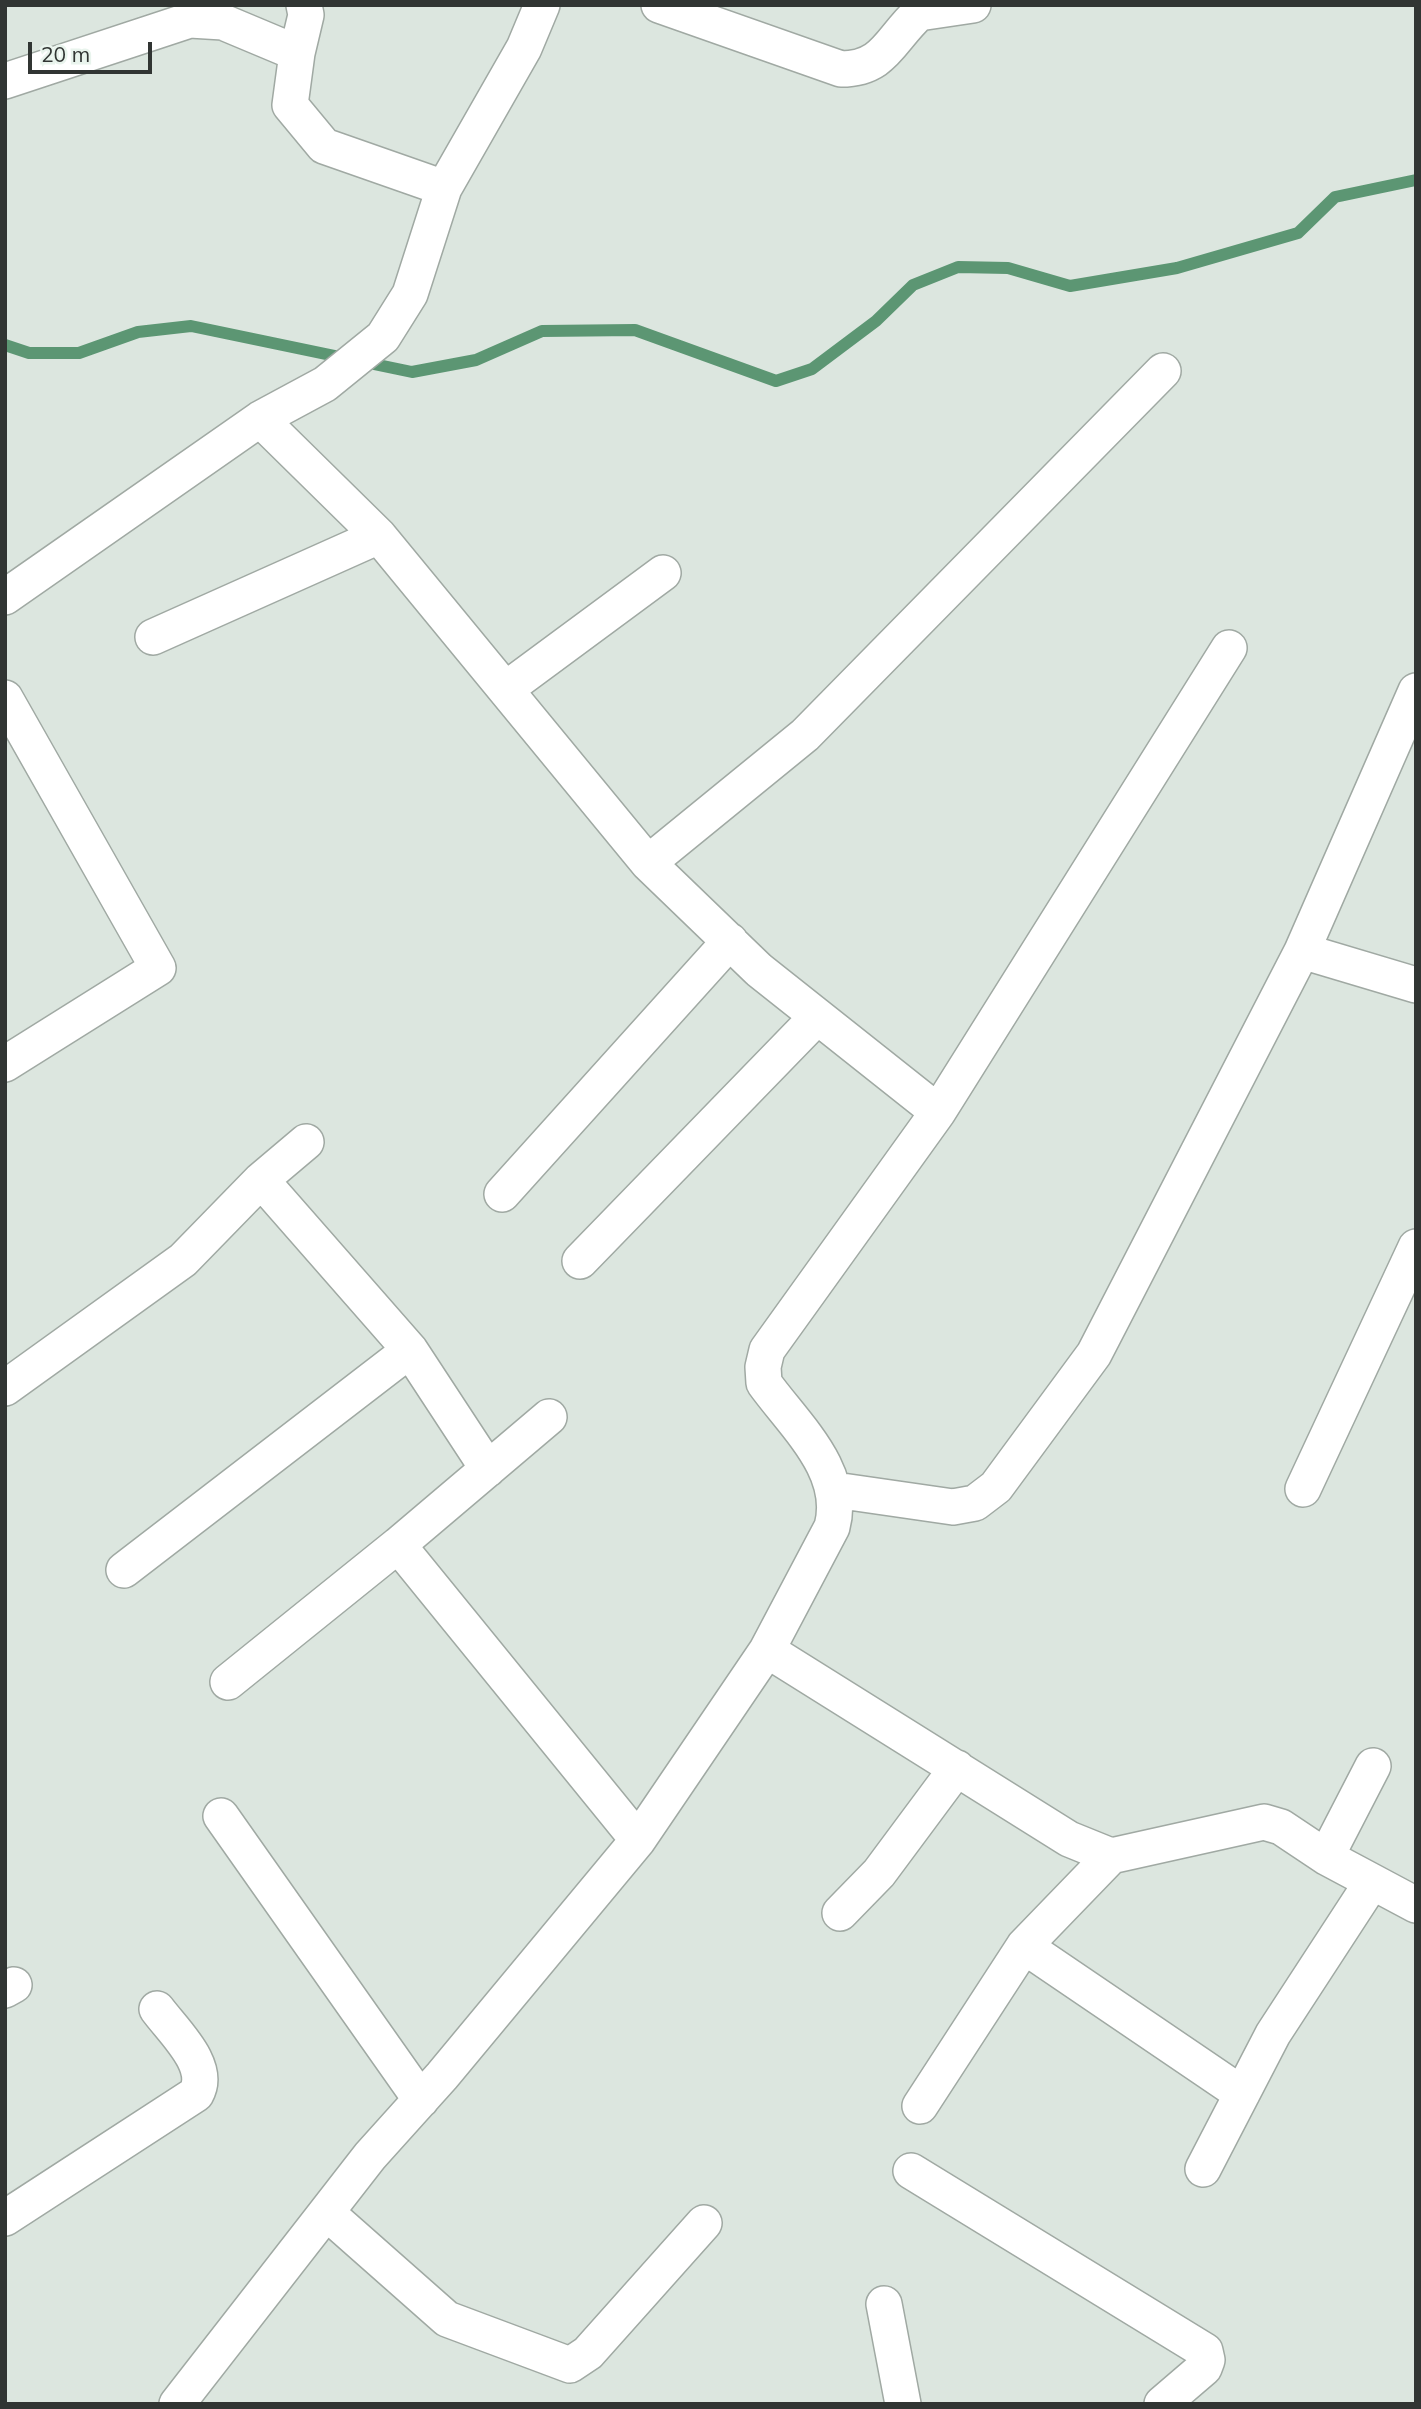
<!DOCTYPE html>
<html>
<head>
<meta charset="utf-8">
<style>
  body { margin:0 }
  #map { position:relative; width:1421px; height:2409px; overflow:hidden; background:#dce6df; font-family:Mulish,sans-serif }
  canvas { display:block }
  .frame { position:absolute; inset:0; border:7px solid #313533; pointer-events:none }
  .scale { position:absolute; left:28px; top:42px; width:124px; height:32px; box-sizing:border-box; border:4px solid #313533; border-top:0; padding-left:9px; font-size:21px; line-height:24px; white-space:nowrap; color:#313533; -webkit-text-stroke:5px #e9f4ed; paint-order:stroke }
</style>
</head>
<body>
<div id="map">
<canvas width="1421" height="2409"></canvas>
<div class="frame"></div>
<div class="scale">20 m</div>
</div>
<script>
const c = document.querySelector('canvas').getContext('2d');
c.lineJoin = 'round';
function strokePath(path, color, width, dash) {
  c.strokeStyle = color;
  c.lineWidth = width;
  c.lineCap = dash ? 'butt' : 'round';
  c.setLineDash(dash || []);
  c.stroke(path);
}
const stream = new Path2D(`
  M 5,345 L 29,353 L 79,353 L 138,332 L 191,326 L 412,372 L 476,360 L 542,331 L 635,330 L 776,381 L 812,369 L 876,321 L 913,285 L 958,267 L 1008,268 L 1070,286 L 1177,268 L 1298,233 L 1335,197 L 1416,180`);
const minor = new Path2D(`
  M 659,5 L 841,69 C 885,69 890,39 919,13 L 973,5
  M 297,53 L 306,15 L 304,5
  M 5,81 L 190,20 L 223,22 L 297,53 L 290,105 L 324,146 L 444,188
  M 5,597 L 260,419 L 325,384 L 383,337 L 410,294 L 444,188 L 524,48 L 542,5
  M 153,637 L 379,536
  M 506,689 L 663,573
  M 5,698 L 158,968 L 5,1064
  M 648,863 L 805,735 L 1163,371
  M 1302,951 L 1416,985
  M 938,1112 L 1229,648
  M 306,1142 L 261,1180 L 410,1350 L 488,1469
  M 502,1194 L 730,941
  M 580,1261 L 817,1017
  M 5,1388 L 183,1260 L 261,1180
  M 549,1417 L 398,1545 L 638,1840
  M 1303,1489 L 1416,1247
  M 835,1490 L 953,1507 L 975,1503 L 996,1487 L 1094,1354 L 1302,951 L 1416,691
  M 124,1570 L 410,1350
  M 767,1650 L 1069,1839 L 1111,1856 L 1264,1822 L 1281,1827 L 1326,1857 L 1416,1905
  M 228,1682 L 398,1545
  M 221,1816 L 421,2100
  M 1326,1857 L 1373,1766
  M 840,1913 L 879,1873 L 957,1768
  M 1024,1946 L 1242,2094
  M 5,1990 L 14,1985
  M 920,2106 L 1024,1946 L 1111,1856
  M 1203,2169 L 1273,2034 L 1372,1882
  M 911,2171 L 1205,2351 L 1207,2360 L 1204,2368 L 1162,2404
  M 327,2213 L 447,2319 L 570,2365 L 588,2353 L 704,2223
  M 5,2218 L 196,2094 C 212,2066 174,2032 157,2009
  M 884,2304 L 903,2404
  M 177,2404 L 370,2156 L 442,2076 L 638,1840 L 767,1650 L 832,1527 C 847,1471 795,1426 764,1383 L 763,1367 L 767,1350 L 938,1112 L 759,970 L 648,863 L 379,536 L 260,419`);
strokePath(stream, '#5c9673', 12);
strokePath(minor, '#a0a9a3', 38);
strokePath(minor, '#fff', 35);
</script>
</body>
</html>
